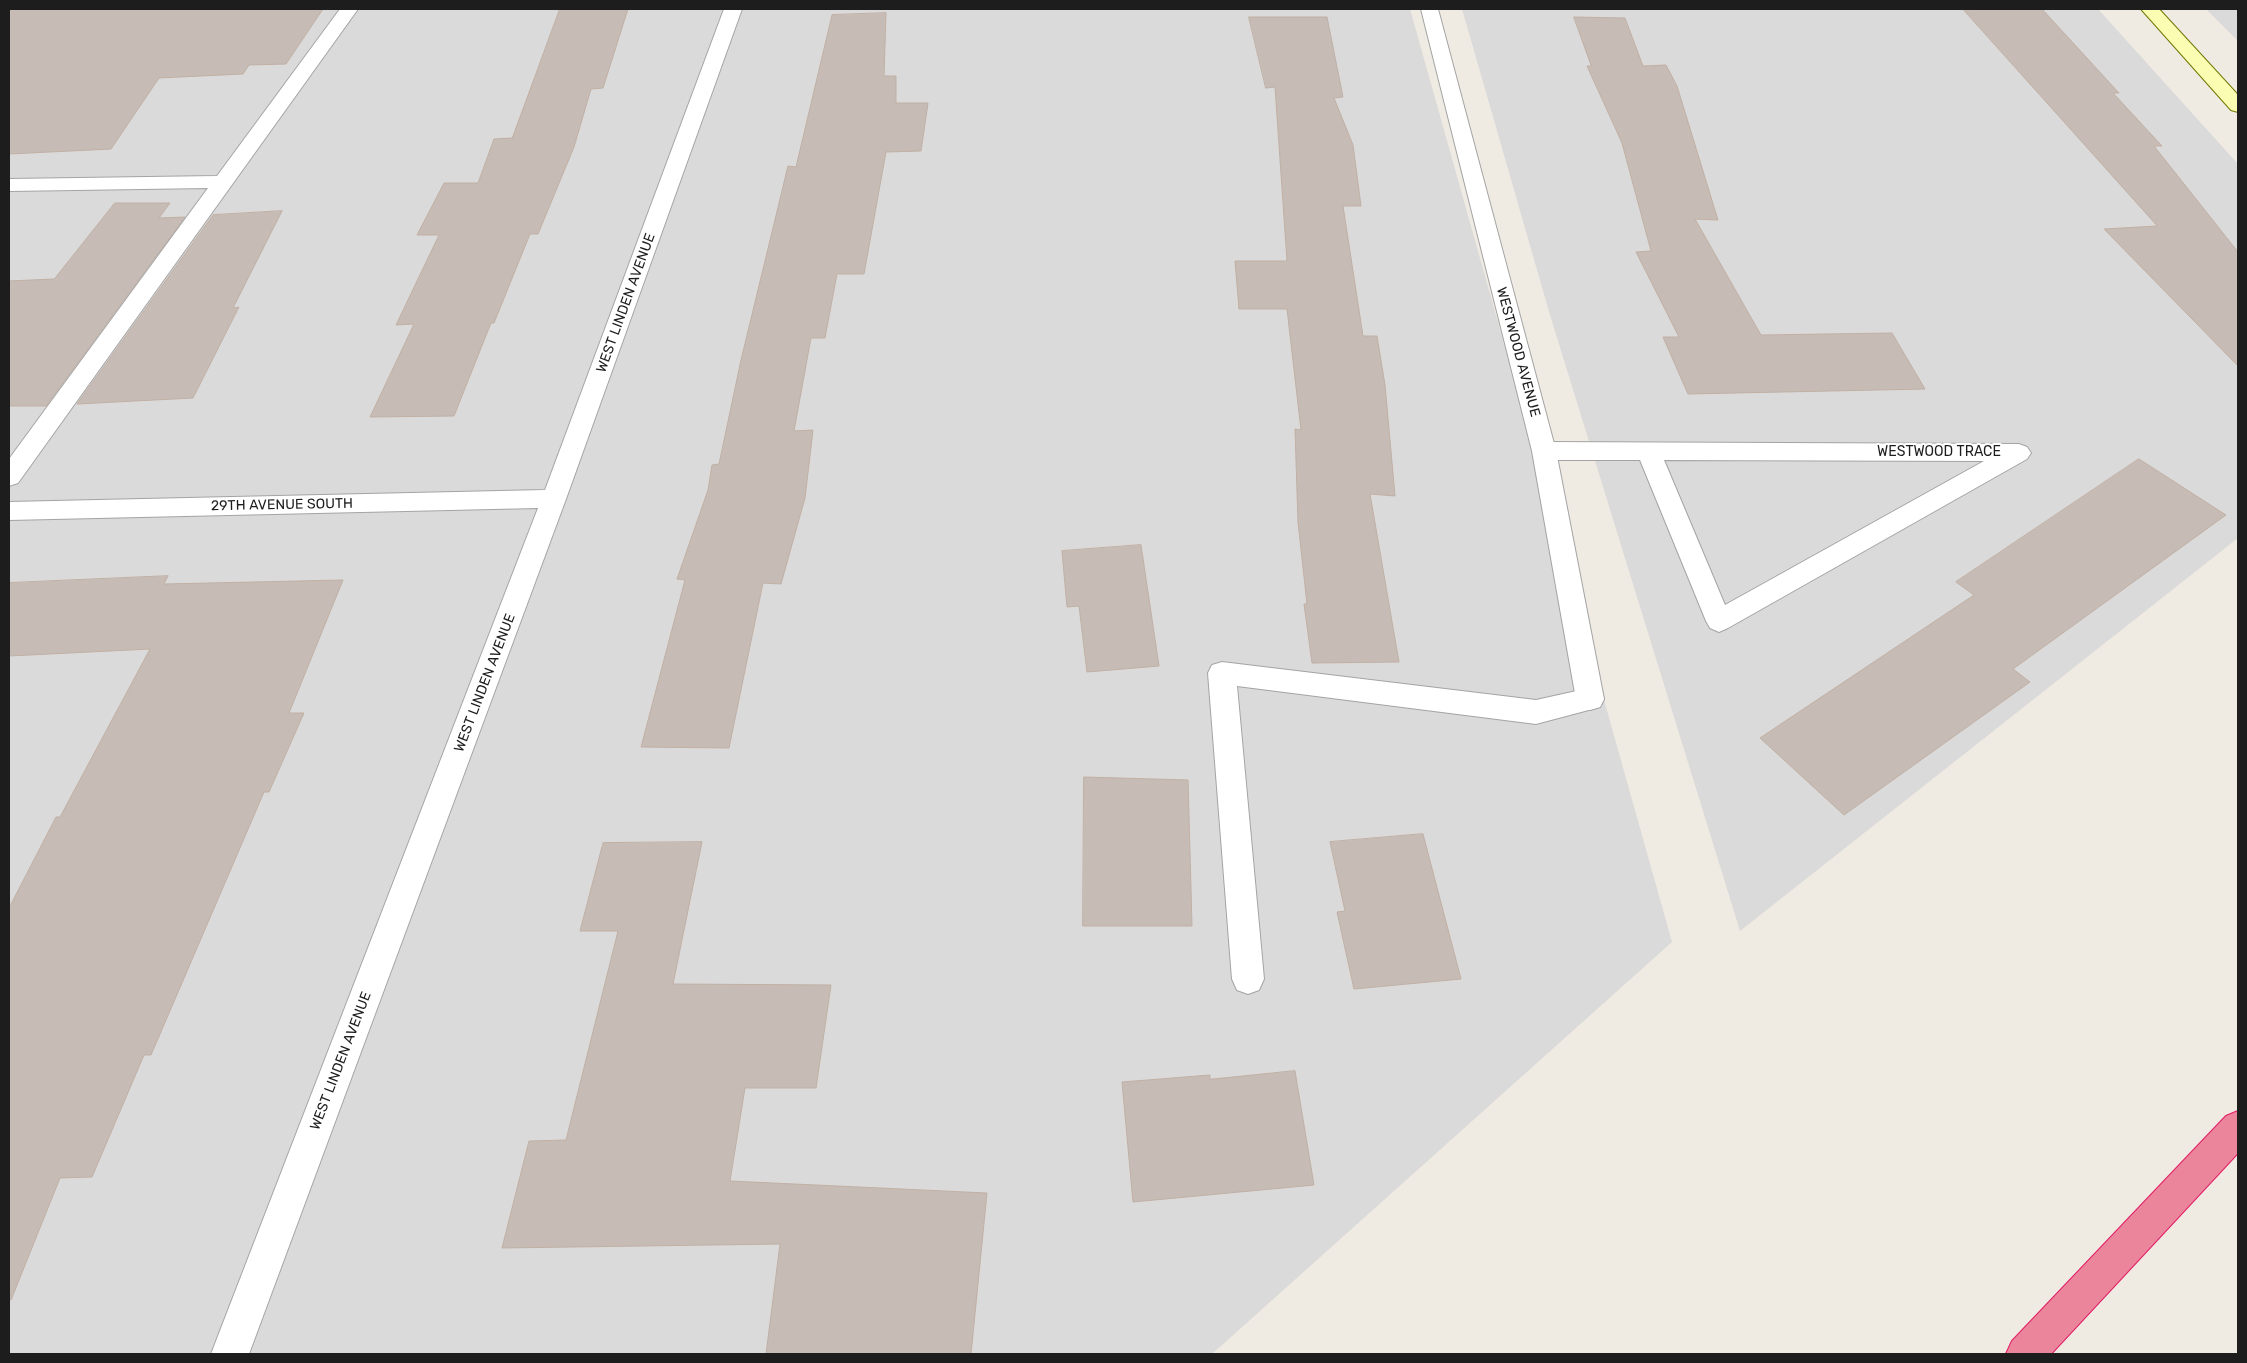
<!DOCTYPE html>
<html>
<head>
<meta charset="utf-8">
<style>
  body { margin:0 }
  #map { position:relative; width:2247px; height:1363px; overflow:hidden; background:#efeae2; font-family:Rubik,sans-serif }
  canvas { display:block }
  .frame { position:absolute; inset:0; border:10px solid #1d1d1d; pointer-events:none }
</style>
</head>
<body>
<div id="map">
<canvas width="2247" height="1363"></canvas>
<div class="frame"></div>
</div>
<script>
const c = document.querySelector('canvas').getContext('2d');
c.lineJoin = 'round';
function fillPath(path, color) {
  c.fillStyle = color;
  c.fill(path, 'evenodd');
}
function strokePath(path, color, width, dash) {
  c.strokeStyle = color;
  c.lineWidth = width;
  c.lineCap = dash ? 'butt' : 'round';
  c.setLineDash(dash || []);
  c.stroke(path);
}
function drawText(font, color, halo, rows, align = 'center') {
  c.font = font + ' Rubik,sans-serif';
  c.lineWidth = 4;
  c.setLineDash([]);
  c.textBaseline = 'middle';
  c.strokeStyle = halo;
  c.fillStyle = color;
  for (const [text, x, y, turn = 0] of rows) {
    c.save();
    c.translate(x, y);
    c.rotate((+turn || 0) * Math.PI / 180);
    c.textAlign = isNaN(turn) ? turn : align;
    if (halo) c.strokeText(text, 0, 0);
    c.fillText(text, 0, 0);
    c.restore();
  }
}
const residential = new Path2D(`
  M 9,9 L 1410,9 L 1672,942 L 1212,1354 L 9,1354 Z
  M 1462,9 L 2098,9 L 2238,164 L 2238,538 L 1740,931 L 1550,315 Z
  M 2206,9 L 2238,9 L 2238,41 Z`);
const building = new Path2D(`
  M 9,9 L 323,9 L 286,64 L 249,65 L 243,74 L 159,78 L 111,149 L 9,154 Z
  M 560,9 L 628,9 L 603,88 L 591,89 L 574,147 L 538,234 L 530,234 L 494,323 L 491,323 L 454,416 L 370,417 L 414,324 L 396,325 L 439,235 L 417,235 L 444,183 L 478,183 L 494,139 L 512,138 Z
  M 1963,9 L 2042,9 L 2119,93 L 2113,93 L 2162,146 L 2154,146 L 2238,252 L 2238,366 L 2104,229 L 2157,226 Z
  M 886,13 L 884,76 L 896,76 L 896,103 L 928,103 L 921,151 L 886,152 L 864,274 L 837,274 L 825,338 L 811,338 L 794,431 L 813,430 L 805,498 L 781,584 L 763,583 L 729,748 L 641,747 L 685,580 L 677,579 L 708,490 L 712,465 L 719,464 L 741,360 L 788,166 L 796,167 L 832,15 Z
  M 1249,17 L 1327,17 L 1343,97 L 1334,98 L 1353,145 L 1361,206 L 1343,206 L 1363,336 L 1377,336 L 1385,385 L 1395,496 L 1370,494 L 1399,662 L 1312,663 L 1304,604 L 1307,604 L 1298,522 L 1295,429 L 1301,430 L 1287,309 L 1239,309 L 1235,261 L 1287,261 L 1275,87 L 1266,88 Z
  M 1574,17 L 1625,18 L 1643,66 L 1666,65 L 1677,86 L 1718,220 L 1695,219 L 1761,335 L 1892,333 L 1925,389 L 1688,394 L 1663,337 L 1679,337 L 1636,252 L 1651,251 L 1622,143 L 1587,66 L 1591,66 Z
  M 115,203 L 170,203 L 159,218 L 185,217 L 46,406 L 9,406 L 9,281 L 54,279 Z
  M 282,211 L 233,308 L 239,307 L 193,398 L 77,404 L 213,215 Z
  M 2139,459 L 2226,515 L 2013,669 L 2030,682 L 1844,815 L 1760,738 L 1974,595 L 1956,582 Z
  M 1141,545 L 1159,666 L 1087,672 L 1079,606 L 1067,607 L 1062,551 Z
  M 168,576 L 164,584 L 343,580 L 289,713 L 304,713 L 269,792 L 264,792 L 151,1055 L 144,1055 L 92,1177 L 60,1178 L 11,1300 L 9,1299 L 9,908 L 56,817 L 60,817 L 150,649 L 9,656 L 9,583 Z
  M 1084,777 L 1188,780 L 1192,926 L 1083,926 Z
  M 1423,834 L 1461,979 L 1354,989 L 1337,912 L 1345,911 L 1330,842 Z
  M 702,842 L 673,984 L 831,985 L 816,1088 L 745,1088 L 730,1181 L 987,1193 L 971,1354 L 766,1354 L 780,1244 L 502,1248 L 529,1141 L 566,1140 L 618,931 L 580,931 L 603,843 Z
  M 1295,1071 L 1314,1185 L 1133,1202 L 1122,1082 L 1210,1075 L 1210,1079 Z`);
const lane = new Path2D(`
  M 340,9 L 358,9 L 18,483 L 9,486 L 9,459 L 208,188 L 9,191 L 9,179 L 217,176 Z
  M 1544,442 L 2019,444 L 2027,447 L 2031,453 L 2027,459 L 1728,628 L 1719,632 L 1710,628 L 1706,621 L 1640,460 L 1544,460 L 1536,457 L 1532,451 L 1536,445 ZM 1664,460 L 1984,461 L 1725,605 Z
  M 1222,662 L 1536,700 L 1590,688 L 1600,691 L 1604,699 L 1600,707 L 1536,724 L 1237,686 L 1264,979 L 1259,990 L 1248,994 L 1237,990 L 1232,979 L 1208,673 L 1212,665 Z`);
const street = new Path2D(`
  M 724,9 L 742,9 L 566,499 L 249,1354 L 211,1354 L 538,508 L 9,520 L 9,502 L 545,490 Z
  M 1421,9 L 1438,9 L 1556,451 L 1604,699 L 1600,707 L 1590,710 L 1580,707 L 1576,699 L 1532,451 Z`);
const secondary = new Path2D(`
  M 2141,9 L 2159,9 L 2238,95 L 2238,112 L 2231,110 Z`);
const highway = new Path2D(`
  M 2238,1111 L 2238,1153 L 2051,1354 L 2006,1354 L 2012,1341 L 2226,1116 Z`);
const streetNames = [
  ["WEST LINDEN AVENUE",626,303,-70],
  ["WESTWOOD AVENUE",1518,352,75],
  ["WESTWOOD TRACE",1939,452],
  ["29TH AVENUE SOUTH",282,505,-1],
  ["WEST LINDEN AVENUE",485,683,-69],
  ["WEST LINDEN AVENUE",341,1061,-69]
];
fillPath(residential, '#dbdada');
fillPath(building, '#c7bcb5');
strokePath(building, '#c1b0a4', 1);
strokePath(lane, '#a4a4a4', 2);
strokePath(street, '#a4a4a4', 2);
strokePath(secondary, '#6f7800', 2);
strokePath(highway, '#e21a64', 2);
fillPath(lane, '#fff');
fillPath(street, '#fff');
fillPath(secondary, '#fbfdb3');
fillPath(highway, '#eb859b');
drawText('14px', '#1d1d1d', '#fff', streetNames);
</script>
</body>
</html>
